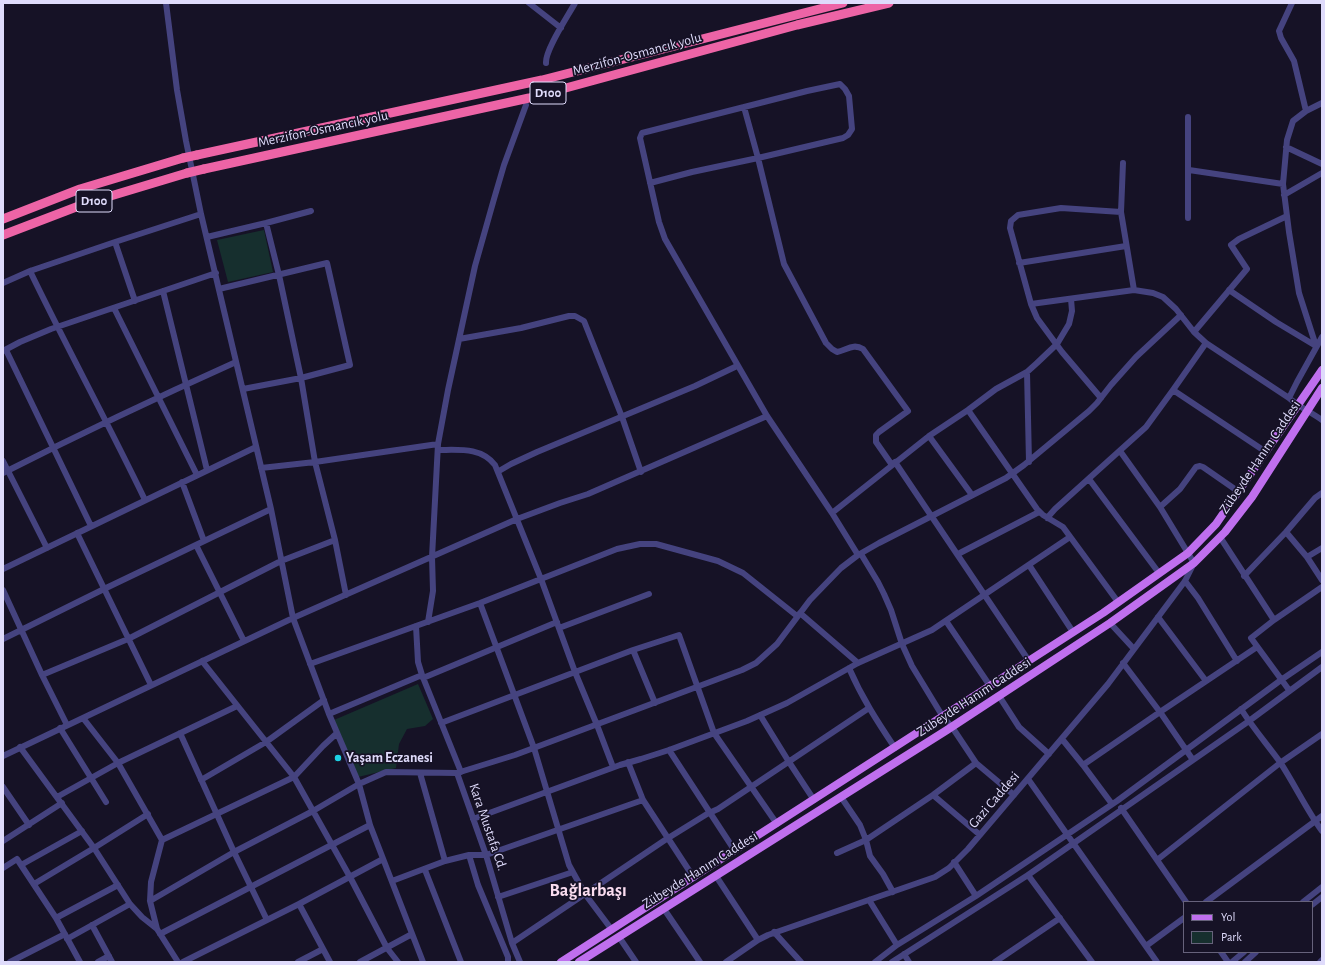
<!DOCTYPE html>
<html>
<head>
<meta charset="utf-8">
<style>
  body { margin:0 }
  #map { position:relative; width:1325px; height:965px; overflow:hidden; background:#161226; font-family:"Alegreya Sans",sans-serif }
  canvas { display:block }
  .frame { position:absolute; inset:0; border:4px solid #dfdbfb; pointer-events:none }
  .legend { position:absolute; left:1183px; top:901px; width:130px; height:52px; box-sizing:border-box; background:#161226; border:1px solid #66627b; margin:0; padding:5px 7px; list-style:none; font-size:12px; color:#dfdbfb }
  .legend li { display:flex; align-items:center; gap:8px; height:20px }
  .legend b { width:20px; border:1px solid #66627b }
</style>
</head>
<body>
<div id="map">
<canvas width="1325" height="965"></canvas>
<div class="frame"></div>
<ul class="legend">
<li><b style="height:5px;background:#bf6fee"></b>Yol</li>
<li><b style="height:11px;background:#162f2e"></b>Park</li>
</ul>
</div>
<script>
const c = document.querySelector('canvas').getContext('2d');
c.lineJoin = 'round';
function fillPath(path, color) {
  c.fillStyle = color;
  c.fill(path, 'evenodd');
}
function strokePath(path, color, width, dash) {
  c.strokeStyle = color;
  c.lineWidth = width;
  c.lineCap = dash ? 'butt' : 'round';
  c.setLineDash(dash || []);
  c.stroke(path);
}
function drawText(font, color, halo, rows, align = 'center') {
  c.font = font + ' "Alegreya Sans",sans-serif';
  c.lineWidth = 3.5;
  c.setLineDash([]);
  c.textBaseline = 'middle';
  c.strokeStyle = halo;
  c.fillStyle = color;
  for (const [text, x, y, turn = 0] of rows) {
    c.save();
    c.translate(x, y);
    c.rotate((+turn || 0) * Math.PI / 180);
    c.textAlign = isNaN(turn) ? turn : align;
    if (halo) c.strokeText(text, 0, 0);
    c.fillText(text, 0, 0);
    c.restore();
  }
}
const green = new Path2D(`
  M 264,230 L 273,272 L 228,282 L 217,240 Z
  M 418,684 L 433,719 L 425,726 L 407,729 L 399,744 L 396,768 L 358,777 L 334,720 Z`);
const minor = new Path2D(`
  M 166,3 L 177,90 L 186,141 L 201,214 L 271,509 L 293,618 L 329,714 L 359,784 L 370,825 L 423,962
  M 529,3 L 561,28
  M 1292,3 L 1279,31 L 1281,38 L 1294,61 L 1306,111
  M 546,63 C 545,50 568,16 575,3
  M 1188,117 L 1188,218
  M 1286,147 L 1322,164
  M 1123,163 L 1121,212 L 1134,290
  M 1189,170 L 1283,184
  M 650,183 L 692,172 L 758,158 L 744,107
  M 1284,195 L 1322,173
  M 266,223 L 279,275 L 301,378 L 315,462 L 335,540 L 346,595
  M 207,237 L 266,223 L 311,211
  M 1019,263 L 1126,246
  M 30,271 C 67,348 108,423 145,500
  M 3,283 L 30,271 L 115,242
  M 219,289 L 327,263 L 350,365 L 301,378 L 243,389
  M 1229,290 L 1276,322 L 1316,346
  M 163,291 L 207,470
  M 135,301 L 115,242 L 201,214
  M 1031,304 L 1134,290 L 1153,293 L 1163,297 L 1176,309 L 1194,332 L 1206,343 L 1289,398 C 1299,407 1311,412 1322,420
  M 114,308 L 197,475
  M 1194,332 L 1247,269 L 1231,245 L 1239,239 L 1287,216
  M 459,339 L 521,328 L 569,316 L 575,316 L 584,321 L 622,417 L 641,472
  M 1316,346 L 1299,293 L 1289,232 L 1283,184 L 1287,140 L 1293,121 L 1306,111 L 1322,103
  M 6,350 L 91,526
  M 3,351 L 20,342 L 51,329 L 216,273
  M 1027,372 L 1029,462
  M 1173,390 L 1266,452
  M 1101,398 L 1062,352 L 1037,318 L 1031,304 L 1010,228 L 1011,221 L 1018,215 L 1061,208 L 1121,212
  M 1289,398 L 1297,382 L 1322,337
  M 968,410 L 1037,509 L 1043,515 L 1063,527 L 1118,602
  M 929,436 L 972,495
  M 438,450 C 459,450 481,447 495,465 L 541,579 L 575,672 L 597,725 L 613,767
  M 3,461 L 47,548
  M 895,462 L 1029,661
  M 261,468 L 315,462 L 438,444
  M 499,471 L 511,464 L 537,452 L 695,386 L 737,366
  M 3,473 C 80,434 158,397 236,362
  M 1089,479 L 1159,573
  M 182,482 L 204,541
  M 1160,507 L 1180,489 L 1196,467 L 1200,466 L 1203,467 L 1239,492
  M 832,513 L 929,436 L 968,410 L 996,389 L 1027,372 L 1037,363 L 1057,344 L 1069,324 L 1072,311 L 1071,299
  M 1047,518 L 1055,509 L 1146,427 L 1173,390 L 1206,343
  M 1286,532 L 1307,557 L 1322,580
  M 77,533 L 151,685
  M 1220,537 L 1274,620
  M 196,545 L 244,641
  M 861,554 L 878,582 L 884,594 L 891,610 L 902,644 L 912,666 L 943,717 L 952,727 L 976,763 L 1014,795
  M 958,554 L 1039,512
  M 858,555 L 832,513 L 767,416 L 665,239 L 659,222 L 640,138 L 642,133 L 807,91 L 840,84 L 845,89 L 849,96 L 852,129 L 848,135 L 843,138 L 758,158 L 784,264 L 826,343 L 832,349 L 837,352 C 847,350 853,343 863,349 L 908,411 L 879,432 L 876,435 L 876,442 L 892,465
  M 1307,557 L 1322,548
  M 1029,565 L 1073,632
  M 3,569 L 256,447
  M 1244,576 L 1286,532 L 1315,498 L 1322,493
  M 1185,581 L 1198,598 L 1237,661
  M 3,590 L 42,675 L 67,725
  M 480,603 L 534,748 L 569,865 L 585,894 L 612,930
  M 800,613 L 858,663
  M 1158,617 L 1206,681
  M 946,621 L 990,686
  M 428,622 L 433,591 L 432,557 L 438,444 L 448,390 L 475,266 L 494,199 L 504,165 L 526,105
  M 1110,623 L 1134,649
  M 416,626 L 418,662 L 422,675 L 461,772
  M 559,628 L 649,594
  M 3,639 L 104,589 L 271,509
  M 633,650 L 655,703
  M 202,661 L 294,777 L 350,877 L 387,948 L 398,962
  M 1123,663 L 1160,712 L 1193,760
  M 310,664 L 480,603 L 617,549 L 640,544 L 656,544 L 718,561 L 743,573 L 797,616
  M 849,668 C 862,698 877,721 895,748
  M 42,675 L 128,639 L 281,561 L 335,540
  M 423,678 L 557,622
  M 1289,690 L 1251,638 L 1274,620 L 1322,587
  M 999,696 L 1019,727 L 1049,754
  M 1241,709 C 1253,728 1267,744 1280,762 C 1295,785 1306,809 1322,831
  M 329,714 L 422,675
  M 760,715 L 789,762 L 814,800
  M 83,718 L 118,763 L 162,840 L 151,882 L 150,901 L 157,929 L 178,962
  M 441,723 L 633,650 L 679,635 L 714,733 L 777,824
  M 60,728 L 106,802
  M 180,733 L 234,852 L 267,920
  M 1062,739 L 1083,765 L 1112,804
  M 20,747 L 94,848 L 130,904 L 142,917 L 157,929
  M 669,750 L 735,851
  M 3,756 L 293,618 L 517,519 L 560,503 L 588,494 L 767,416
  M 628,762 L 643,800 L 694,878
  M 1083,765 L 1160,712 L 1257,647
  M 420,773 L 445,861
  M 457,773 L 515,755 L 742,670 L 756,663 L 777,644 L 810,600 L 841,568 L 858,555 L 879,543 L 1006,478 L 1024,465 L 1089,411 L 1097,403 L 1111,385 L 1136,357 L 1181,315
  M 1028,779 L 1157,962
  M 201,780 L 266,742 L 324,700
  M 3,787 L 29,825
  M 933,795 L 980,835
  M 57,797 L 118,763 L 237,706
  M 841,797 L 860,825 L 866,840 L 870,856 L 883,874 L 893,892
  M 1121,808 L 1186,902
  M 473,819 L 620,765 L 641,759 L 669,750 L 747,721 L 787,703 L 858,663 L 932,630 L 1070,537
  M 162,840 L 294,777 L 323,746 L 337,733
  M 3,841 L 62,803
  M 837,853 L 866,840 L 933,795 L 976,763
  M 469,855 L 478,885 L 508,957 L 508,962
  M 1157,860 L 1280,763 L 1322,734
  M 954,862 L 976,896
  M 21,865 L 82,831
  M 3,868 L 17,859 L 56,918 L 80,962
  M 425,870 L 461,962
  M 1028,875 L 1092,962
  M 716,876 L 758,940
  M 392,881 L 445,861 L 469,855 L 486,855 L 643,800
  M 34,884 L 94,848 L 148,814
  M 498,897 L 573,872
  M 869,900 L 897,945
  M 150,901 L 234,852 L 313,811 L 359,784 L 386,772 L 457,773 L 486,855 L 512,943 L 520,962
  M 1206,902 L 1322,816
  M 1303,902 L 1322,887
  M 299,904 L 330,962
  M 1312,905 L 1322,897
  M 664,909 L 700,962
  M 56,918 L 118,885
  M 92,925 L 112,962
  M 774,932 L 801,962
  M 160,934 L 370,825
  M 619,937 L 636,962
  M 67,939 L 130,904
  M 512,943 L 665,840 L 707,814 L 718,809 L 869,708
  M 1146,946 L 1184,918
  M 1221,952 L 1228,962
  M 904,954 L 909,962
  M 10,962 L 65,934
  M 98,962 L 109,956
  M 183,962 L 299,904 L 383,859
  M 298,962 L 323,949
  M 360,962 L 412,934
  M 726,962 L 758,940 L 768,935 L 935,877 L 949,868 L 968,849 L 1108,684 L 1185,581 L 1194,563 L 1160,507 L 1120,451
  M 875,962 L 897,945 L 976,896 L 1117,801 L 1281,680 L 1322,652
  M 892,962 L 1028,875 L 1249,721 L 1322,667
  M 995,962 L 1060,918
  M 1232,962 L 1244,952
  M 1245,962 L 1256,952
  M 1320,962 L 1322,960`);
const major = new Path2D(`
  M 561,962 L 1103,613 L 1188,553 L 1216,524 L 1322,370
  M 579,962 L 947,730 L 1110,623 L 1194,563 L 1225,532 L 1252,497 L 1322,388`);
const highway = new Path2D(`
  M 197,155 L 542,80 L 843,3
  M 204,169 L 529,98 L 797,25 L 889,3
  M 3,219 L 80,189 L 183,158
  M 3,235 L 84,204 L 187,173`);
const highwayBridge = new Path2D(`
  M 183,158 L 197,155
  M 187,173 L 204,169`);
const markers = [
  [338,758,4,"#1dd1e5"]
];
const shields = [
  [548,93,36],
  [94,201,36]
];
const shieldNames = [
  ["D100",548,93],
  ["D100",94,201]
];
const streetNames = [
  ["Merzifon-Osmancık yolu",637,54,-15],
  ["Merzifon-Osmancık yolu",323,129,-12],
  ["Zübeyde Hanım Caddesi",1260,457,-56],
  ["Zübeyde Hanım Caddesi",974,697,-33],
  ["Gazi Caddesi",994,800,-49],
  ["Kara Mustafa Cd.",488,827,71],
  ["Zübeyde Hanım Caddesi",700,870,-32]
];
const poiNames = [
  ["Yaşam Eczanesi",346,758]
];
const districtNames = [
  ["Bağlarbaşı",588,891]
];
fillPath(green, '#162f2e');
strokePath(minor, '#45437f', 6);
strokePath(major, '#bf6fee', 8);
strokePath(highway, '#ed64a6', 9);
strokePath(highwayBridge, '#ed64a6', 9);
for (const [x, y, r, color] of markers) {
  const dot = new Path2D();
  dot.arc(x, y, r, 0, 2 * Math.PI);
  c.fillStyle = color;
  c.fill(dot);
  strokePath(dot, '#161226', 1.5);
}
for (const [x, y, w] of shields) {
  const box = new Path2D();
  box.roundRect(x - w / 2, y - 11, w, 22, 3);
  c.fillStyle = '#161226';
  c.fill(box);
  strokePath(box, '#dfdbfb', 1);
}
drawText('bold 13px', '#dfdbfb', null, shieldNames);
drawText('14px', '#dfdbfb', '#161226', streetNames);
drawText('bold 14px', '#dfdbfb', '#161226', poiNames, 'left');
drawText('bold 18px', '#fbddf0', '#161226', districtNames);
</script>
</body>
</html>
